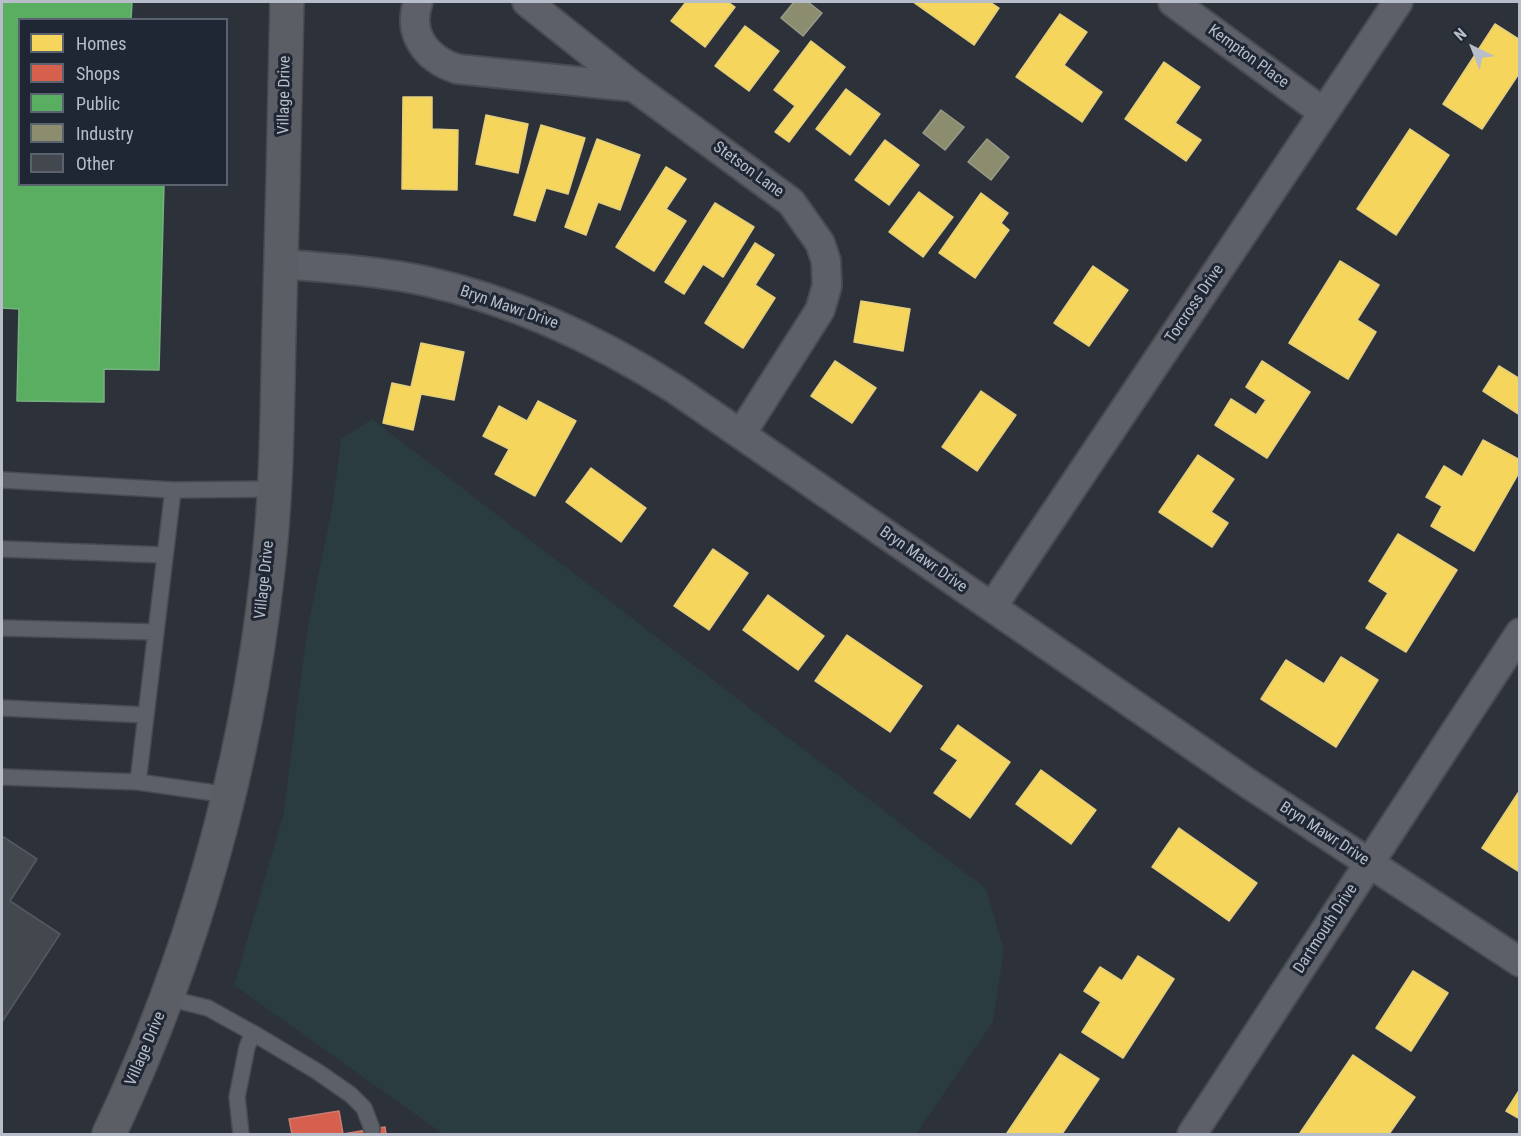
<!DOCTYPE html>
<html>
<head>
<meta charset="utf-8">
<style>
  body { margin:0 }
  #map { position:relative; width:1521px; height:1136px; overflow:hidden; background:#2d3139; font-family:"Roboto Condensed",sans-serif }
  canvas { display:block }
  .frame { position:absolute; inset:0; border:3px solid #b7bdc9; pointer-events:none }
  .legend { position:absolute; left:18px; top:18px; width:210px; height:168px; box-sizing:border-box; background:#202734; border:2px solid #5c6370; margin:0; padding:8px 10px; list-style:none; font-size:18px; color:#b7bdc9 }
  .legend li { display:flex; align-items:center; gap:12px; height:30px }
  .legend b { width:30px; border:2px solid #5c6370 }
  .north { position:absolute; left:1443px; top:18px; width:60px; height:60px; -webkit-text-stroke:4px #202734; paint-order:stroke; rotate:317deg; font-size:16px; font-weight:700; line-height:24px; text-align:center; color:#b7bdc9 }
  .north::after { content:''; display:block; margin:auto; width:21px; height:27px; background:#b7bdc9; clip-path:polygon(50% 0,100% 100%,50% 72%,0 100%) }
</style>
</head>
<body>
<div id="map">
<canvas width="1521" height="1136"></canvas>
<div class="frame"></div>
<ul class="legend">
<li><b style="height:16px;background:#f6d55c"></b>Homes</li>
<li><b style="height:16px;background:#d6604d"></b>Shops</li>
<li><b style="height:16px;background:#5aae61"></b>Public</li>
<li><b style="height:16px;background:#8c8c6e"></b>Industry</li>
<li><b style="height:16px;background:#43474e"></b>Other</li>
</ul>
<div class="north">N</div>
</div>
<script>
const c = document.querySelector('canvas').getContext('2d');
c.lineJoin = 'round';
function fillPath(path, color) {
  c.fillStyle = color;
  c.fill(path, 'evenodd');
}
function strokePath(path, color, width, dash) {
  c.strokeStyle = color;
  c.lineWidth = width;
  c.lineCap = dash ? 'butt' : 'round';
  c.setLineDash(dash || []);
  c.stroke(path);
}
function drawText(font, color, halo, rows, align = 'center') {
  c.font = font + ' "Roboto Condensed",sans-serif';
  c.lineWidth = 6;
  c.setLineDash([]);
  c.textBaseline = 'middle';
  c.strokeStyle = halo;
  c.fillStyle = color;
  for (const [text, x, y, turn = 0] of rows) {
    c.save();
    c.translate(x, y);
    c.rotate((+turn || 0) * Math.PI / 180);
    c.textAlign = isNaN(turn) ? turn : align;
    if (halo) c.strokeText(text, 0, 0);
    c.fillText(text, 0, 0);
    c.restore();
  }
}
const green = new Path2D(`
  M 372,419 L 986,889 L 1004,950 L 993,1022 L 916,1134 L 443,1134 L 234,985 L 283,816 L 308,625 L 333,503 L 341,439 Z`);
const homes = new Path2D(`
  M 686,2 L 728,2 L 735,7 L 705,47 L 671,21 Z
  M 913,2 L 990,2 L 999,8 L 974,45 Z
  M 1060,14 L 1087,32 L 1064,65 L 1102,92 L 1082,122 L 1016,77 Z
  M 1495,24 L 1520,40 L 1520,72 L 1482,129 L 1443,104 Z
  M 745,26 L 779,51 L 749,91 L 715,66 Z
  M 811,41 L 845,67 L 789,142 L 775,132 L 795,106 L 774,90 Z
  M 1164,62 L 1200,87 L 1175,123 L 1201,140 L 1186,161 L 1125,119 Z
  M 846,89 L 880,114 L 850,155 L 816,129 Z
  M 403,97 L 432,97 L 432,129 L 458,130 L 457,190 L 402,189 Z
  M 486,115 L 528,124 L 518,173 L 476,164 Z
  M 541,125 L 585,138 L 568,194 L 546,188 L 535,221 L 514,215 Z
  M 1410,129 L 1449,155 L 1396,235 L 1357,209 Z
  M 597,139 L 640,155 L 620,210 L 598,202 L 586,235 L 565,227 Z
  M 885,140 L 919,165 L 889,205 L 855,180 Z
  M 666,167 L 686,179 L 666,209 L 686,221 L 654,271 L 616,247 Z
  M 919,192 L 953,217 L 923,257 L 889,232 Z
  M 981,193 L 1008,213 L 1001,223 L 1009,230 L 975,278 L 939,253 Z
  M 715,203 L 754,227 L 723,277 L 703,264 L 684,294 L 665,282 Z
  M 755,243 L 774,255 L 755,285 L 775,298 L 743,348 L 705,323 Z
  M 1340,261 L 1379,285 L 1357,320 L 1376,332 L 1348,379 L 1289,343 Z
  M 1093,266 L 1128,290 L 1089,346 L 1054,323 Z
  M 861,301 L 910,309 L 903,351 L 854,342 Z
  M 421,343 L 464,352 L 454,400 L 421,394 L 413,430 L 383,423 L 392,383 L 411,387 Z
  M 835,361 L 876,388 L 852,423 L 811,396 Z
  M 1262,361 L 1310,392 L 1267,458 L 1215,425 L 1231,399 L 1256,415 L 1266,400 L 1246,387 Z
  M 1499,366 L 1520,379 L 1520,415 L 1483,391 Z
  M 981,391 L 1016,415 L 977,471 L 942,447 Z
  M 538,401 L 576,421 L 535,496 L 495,474 L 509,449 L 483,436 L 499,406 L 527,421 Z
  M 1483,440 L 1520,460 L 1520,471 L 1474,551 L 1431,526 L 1442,506 L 1426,497 L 1444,466 L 1462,477 Z
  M 1198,455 L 1234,479 L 1211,512 L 1228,523 L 1212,547 L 1159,512 Z
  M 591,468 L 646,508 L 621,542 L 566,502 Z
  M 1398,534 L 1457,570 L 1406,652 L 1366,628 L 1388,593 L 1369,581 Z
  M 713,549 L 748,573 L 709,630 L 674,606 Z
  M 768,595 L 824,636 L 798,670 L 743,630 Z
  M 847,635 L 922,686 L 890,732 L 815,681 Z
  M 1341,657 L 1378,680 L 1336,747 L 1261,699 L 1286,660 L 1324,684 Z
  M 958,725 L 1010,762 L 970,818 L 934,793 L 958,760 L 941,749 Z
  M 1041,770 L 1096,810 L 1071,844 L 1016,804 Z
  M 1520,790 L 1520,869 L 1518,871 L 1482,848 Z
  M 1179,828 L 1257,883 L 1229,921 L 1152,867 Z
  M 1138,956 L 1174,979 L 1123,1058 L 1082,1032 L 1101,1002 L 1084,991 L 1100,967 L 1122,981 Z
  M 1413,971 L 1448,993 L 1411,1051 L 1376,1028 Z
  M 1060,1054 L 1099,1079 L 1062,1134 L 1010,1134 L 1007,1133 Z
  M 1353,1055 L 1415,1097 L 1389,1134 L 1301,1134 L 1300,1133 Z
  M 1520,1089 L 1520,1119 L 1506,1111 Z`);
const shops = new Path2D(`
  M 339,1111 L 343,1134 L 385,1127 L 386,1134 L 292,1134 L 289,1119 Z`);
const public = new Path2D(`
  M 2,2 L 132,2 L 131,20 L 20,20 L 20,184 L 164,184 L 159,370 L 104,369 L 104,402 L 17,401 L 19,309 L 2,308 Z`);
const industry = new Path2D(`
  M 794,2 L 808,2 L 822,13 L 803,36 L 781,18 Z
  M 941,110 L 964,127 L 945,150 L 923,133 Z
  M 987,139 L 1009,157 L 991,180 L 968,162 Z`);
const building = new Path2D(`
  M 2,836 L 37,859 L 10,901 L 60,934 L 2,1022 Z`);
const lane = new Path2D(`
  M 2,480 L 173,490 L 274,489
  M 2,549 L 165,555
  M 2,628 L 156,632
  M 2,708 L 146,715
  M 2,777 L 138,782 L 229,795
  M 138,782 L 173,490
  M 167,998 L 208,1008 L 253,1033 L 247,1047 L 237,1097 L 241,1134
  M 253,1033 L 318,1072 L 351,1095 L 364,1108 L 372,1129`);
const street = new Path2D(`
  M 418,2 C 407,35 427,59 457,69 L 634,87
  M 527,2 L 634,87 L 791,202 L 820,243 L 826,261 L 827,286 L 820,310 L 741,434
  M 1173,2 L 1323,112
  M 281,264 C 329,268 378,271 425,281 C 515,301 598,340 675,389 L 1249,784 L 1520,962
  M 992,607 L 1398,2
  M 1192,1134 L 1520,633`);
const secondary = new Path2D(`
  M 109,1134 C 192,959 245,771 267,577 C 277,496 277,415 279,333 C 282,223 285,112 287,2`);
const streetNames = [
  ["Kempton Place",1248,57,36],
  ["Village Drive",285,95,-89],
  ["Stetson Lane",748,170,36],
  ["Torcross Drive",1195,304,-56],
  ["Bryn Mawr Drive",509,308,19],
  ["Bryn Mawr Drive",923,560,35],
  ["Village Drive",265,580,-84],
  ["Bryn Mawr Drive",1324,834,33],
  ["Dartmouth Drive",1326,929,-57],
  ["Village Drive",146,1049,-67]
];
fillPath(green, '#2a3c40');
fillPath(homes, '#f6d55c');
strokePath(homes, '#e3ce7d', 1.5);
fillPath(shops, '#d6604d');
strokePath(shops, '#cd7c72', 1.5);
fillPath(public, '#5aae61');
strokePath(public, '#76b280', 1.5);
fillPath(industry, '#8c8c6e');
strokePath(industry, '#999b89', 1.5);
fillPath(building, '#43474e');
strokePath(building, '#545961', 1.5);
strokePath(lane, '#484c52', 18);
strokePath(street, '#484c52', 32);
strokePath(secondary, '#484c52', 36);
strokePath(lane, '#5d6068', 15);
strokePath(street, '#5d6068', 28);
strokePath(secondary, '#5b5e65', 33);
drawText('16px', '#b7bdc9', '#202734', streetNames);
</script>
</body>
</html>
